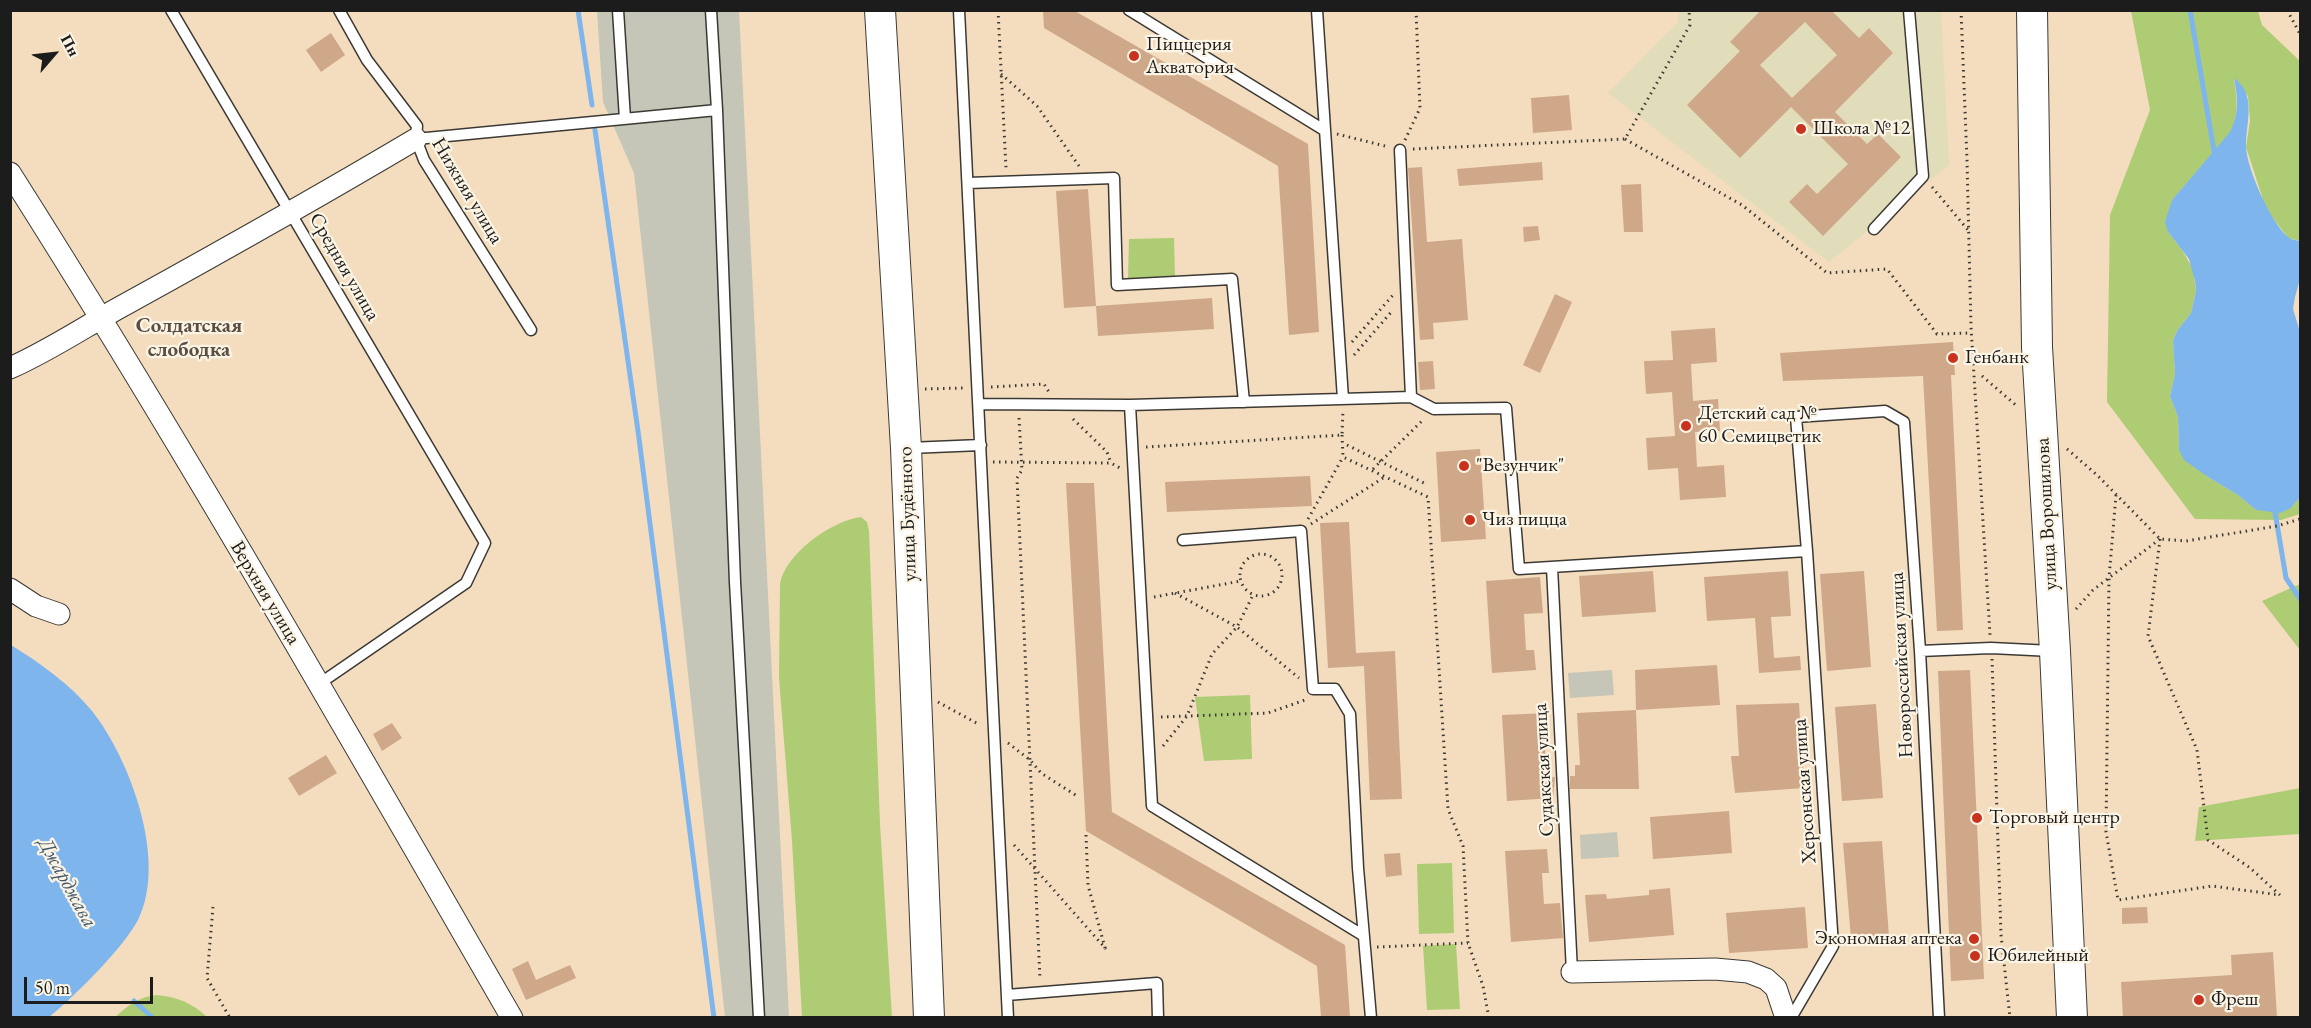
<!DOCTYPE html>
<html>
<head>
<meta charset="utf-8">
<style>
  body { margin:0 }
  #map { position:relative; width:2311px; height:1028px; overflow:hidden; background:#f3ddbe; font-family:"EB Garamond",serif }
  canvas { display:block }
  .frame { position:absolute; inset:0; border:12px solid #1c1c1c; pointer-events:none }
  .north { position:absolute; left:24px; top:24px; width:60px; height:60px; -webkit-text-stroke:4px #fcf5e5; paint-order:stroke; rotate:62deg; font-size:16px; font-weight:700; line-height:24px; text-align:center; color:#1c1c1c }
  .north::after { content:''; display:block; margin:auto; width:21px; height:27px; background:#1c1c1c; clip-path:polygon(50% 0,100% 100%,50% 72%,0 100%) }
  .scale { position:absolute; left:24px; top:977px; width:129px; height:27px; box-sizing:border-box; border:3px solid #1c1c1c; border-top:0; padding-left:8px; font-size:18px; line-height:21px; white-space:nowrap; color:#1c1c1c; -webkit-text-stroke:4px #fcf5e5; paint-order:stroke }
</style>
</head>
<body>
<div id="map">
<canvas width="2311" height="1028"></canvas>
<div class="frame"></div>
<div class="north">Пн</div>
<div class="scale">50 m</div>
</div>
<script>
const c = document.querySelector('canvas').getContext('2d');
c.lineJoin = 'round';
function fillPath(path, color) {
  c.fillStyle = color;
  c.fill(path, 'evenodd');
}
function strokePath(path, color, width, dash) {
  c.strokeStyle = color;
  c.lineWidth = width;
  c.lineCap = dash ? 'butt' : 'round';
  c.setLineDash(dash || []);
  c.stroke(path);
}
function drawText(font, color, halo, rows, align = 'center') {
  c.font = font + ' "EB Garamond",serif';
  c.lineWidth = 4.5;
  c.setLineDash([]);
  c.textBaseline = 'middle';
  c.strokeStyle = halo;
  c.fillStyle = color;
  for (const [text, x, y, turn = 0] of rows) {
    c.save();
    c.translate(x, y);
    c.rotate((+turn || 0) * Math.PI / 180);
    c.textAlign = isNaN(turn) ? turn : align;
    if (halo) c.strokeText(text, 0, 0);
    c.fillText(text, 0, 0);
    c.restore();
  }
}
const built = new Path2D(`
  M 1678,11 L 1941,11 L 1949,165 L 1829,262 L 1608,93 L 1678,22 Z`);
const industrial = new Path2D(`
  M 597,11 L 739,11 L 789,1017 L 725,1017 L 634,173 L 603,102 Z
  M 1612,670 L 1614,695 L 1570,698 L 1568,673 Z
  M 1617,832 L 1619,857 L 1581,859 L 1580,835 Z`);
const green = new Path2D(`
  M 2131,11 L 2258,11 L 2262,25 L 2300,61 L 2300,241 L 2288,238 L 2266,209 L 2246,147 L 2250,121 L 2248,96 L 2234,79 C 2237,99 2239,113 2230,133 L 2172,200 L 2168,232 L 2182,250 L 2193,269 L 2196,291 L 2191,313 L 2177,331 L 2173,341 L 2175,374 L 2170,396 L 2178,417 L 2179,450 L 2208,477 L 2238,495 L 2256,510 L 2291,508 L 2300,497 L 2300,514 L 2281,520 L 2195,519 L 2107,402 L 2110,215 L 2150,110 Z
  M 1174,238 L 1175,276 L 1128,279 L 1129,239 Z
  M 861,517 L 867,522 L 869,531 L 880,824 L 892,1017 L 802,1017 L 792,841 L 779,678 L 780,584 C 785,554 831,521 861,517 Z
  M 2300,584 L 2300,650 L 2262,601 Z
  M 1250,695 L 1252,759 L 1204,761 L 1195,697 Z
  M 2300,788 L 2300,834 L 2195,841 L 2199,807 Z
  M 1452,863 L 1454,933 L 1419,934 L 1417,864 Z
  M 1456,944 L 1460,1009 L 1427,1010 L 1423,946 Z
  M 157,995 C 178,997 192,1003 207,1017 L 115,1017 C 129,1005 138,997 157,995 Z`);
const water = new Path2D(`
  M 2234,78 C 2257,94 2246,122 2246,146 C 2246,167 2271,223 2288,237 C 2291,240 2296,240 2300,241 L 2300,279 L 2295,297 L 2293,309 L 2300,332 L 2299,371 L 2300,382 L 2300,497 L 2291,508 L 2280,513 L 2256,510 L 2238,495 L 2208,477 L 2184,460 L 2179,450 L 2178,417 L 2170,396 L 2175,374 L 2173,341 L 2177,331 L 2191,313 L 2196,291 L 2195,281 L 2189,259 L 2168,232 L 2165,222 L 2172,200 L 2230,132 C 2239,113 2238,99 2234,78 Z
  M 11,645 C 40,663 70,684 92,711 C 130,759 168,861 138,920 C 124,947 74,997 49,1017 L 11,1017 Z`);
const stream = new Path2D(`
  M 578,10 L 592,105
  M 2190,10 L 2215,157
  M 595,130 L 638,431 L 714,1018
  M 2274,506 L 2286,578 L 2300,599
  M 134,1001 L 153,1018`);
const building = new Path2D(`
  M 1043,10 L 1073,10 L 1308,144 L 1319,332 L 1289,335 L 1278,166 L 1044,28 Z
  M 1761,10 L 1831,10 L 1859,38 L 1869,28 L 1893,53 L 1835,112 L 1867,144 L 1878,134 L 1901,157 L 1823,236 L 1789,202 L 1807,184 L 1817,194 L 1848,164 L 1791,107 L 1740,158 L 1687,105 L 1740,51 L 1730,42 ZM 1805,22 L 1837,55 L 1792,98 L 1760,65 Z
  M 331,33 L 345,55 L 321,72 L 306,50 Z
  M 1569,95 L 1572,130 L 1533,133 L 1531,98 Z
  M 1542,162 L 1543,180 L 1459,186 L 1457,169 Z
  M 1422,167 L 1427,242 L 1462,239 L 1468,320 L 1433,323 L 1434,339 L 1420,340 L 1408,168 Z
  M 1641,184 L 1643,232 L 1624,232 L 1621,185 Z
  M 1088,189 L 1096,306 L 1064,308 L 1056,191 Z
  M 1538,226 L 1540,240 L 1524,242 L 1523,227 Z
  M 1555,294 L 1572,302 L 1540,373 L 1523,365 Z
  M 1212,298 L 1214,329 L 1098,336 L 1096,306 Z
  M 1715,328 L 1717,362 L 1691,364 L 1693,401 L 1718,399 L 1720,431 L 1695,432 L 1697,467 L 1724,465 L 1726,497 L 1680,500 L 1678,468 L 1648,470 L 1646,438 L 1675,436 L 1672,392 L 1646,394 L 1644,361 L 1673,360 L 1671,331 Z
  M 1953,342 L 1955,375 L 1951,375 L 1963,630 L 1937,631 L 1923,376 L 1783,381 L 1780,353 Z
  M 1433,361 L 1435,389 L 1420,390 L 1418,362 Z
  M 1480,449 L 1486,539 L 1441,542 L 1436,452 Z
  M 1310,476 L 1312,506 L 1167,512 L 1165,482 Z
  M 1066,483 L 1094,483 L 1112,812 L 1345,945 L 1350,1017 L 1321,1017 L 1317,966 L 1086,831 Z
  M 1349,522 L 1356,653 L 1395,651 L 1402,799 L 1370,800 L 1364,666 L 1328,668 L 1320,523 Z
  M 1653,571 L 1656,612 L 1582,617 L 1579,576 Z
  M 1788,571 L 1791,616 L 1771,617 L 1774,658 L 1800,656 L 1801,670 L 1759,673 L 1755,618 L 1707,621 L 1704,577 Z
  M 1864,571 L 1871,667 L 1827,671 L 1820,574 Z
  M 1540,577 L 1543,613 L 1524,614 L 1526,650 L 1534,650 L 1536,670 L 1492,673 L 1486,581 Z
  M 1717,665 L 1720,705 L 1636,710 L 1635,670 Z
  M 1970,670 L 1984,979 L 1951,981 L 1938,671 Z
  M 1799,703 L 1804,788 L 1735,793 L 1731,756 L 1739,756 L 1736,705 Z
  M 1876,704 L 1883,798 L 1842,801 L 1835,707 Z
  M 1636,710 L 1639,789 L 1570,789 L 1570,776 L 1575,776 L 1575,765 L 1580,765 L 1577,713 Z
  M 1548,713 L 1549,734 L 1544,734 L 1547,777 L 1555,777 L 1553,798 L 1507,801 L 1502,715 Z
  M 392,723 L 402,738 L 382,751 L 373,734 Z
  M 326,755 L 337,773 L 299,796 L 288,778 Z
  M 1729,811 L 1732,853 L 1653,859 L 1650,817 Z
  M 1882,841 L 1889,937 L 1851,939 L 1843,843 Z
  M 1547,849 L 1549,873 L 1542,873 L 1544,904 L 1560,903 L 1563,938 L 1511,942 L 1505,851 Z
  M 1400,853 L 1402,875 L 1386,877 L 1384,854 Z
  M 1670,888 L 1674,935 L 1589,942 L 1585,895 L 1606,894 L 1607,899 L 1649,895 L 1649,890 Z
  M 1805,907 L 1808,948 L 1729,953 L 1726,913 Z
  M 2147,907 L 2148,923 L 2122,924 L 2122,908 Z
  M 2273,952 L 2277,1017 L 2123,1017 L 2121,982 L 2232,975 L 2231,955 Z
  M 528,961 L 536,980 L 570,965 L 576,978 L 526,1000 L 512,969 Z`);
const path = new Path2D(`
  M 998,10 L 1006,168
  M 1961,10 L 1967,160 L 1971,327 L 1990,635
  M 2287,10 L 2300,34
  M 1001,74 L 1037,106 L 1079,166
  M 1337,134 L 1389,147
  M 1625,139 L 1742,205 L 1827,273 L 1887,269 L 1937,334 L 1971,333
  M 1405,140 L 1420,108 L 1416,10
  M 1413,149 L 1625,139 L 1690,25 L 1689,10
  M 1932,187 L 1968,230
  M 1352,342 L 1393,295
  M 1354,355 L 1393,310
  M 1982,376 L 2017,406
  M 991,387 L 1044,384 L 1049,392
  M 925,389 L 963,388
  M 1019,418 L 1022,470 L 1017,478 L 1040,979
  M 1073,419 L 1107,452 L 1111,463
  M 1342,435 L 1343,457 L 1428,497 L 1448,809 L 1463,846 L 1468,943 L 1483,986 L 1489,1018
  M 1347,445 L 1426,484
  M 1146,447 L 1342,435 L 1343,410
  M 2067,449 L 2097,475 L 2160,539 L 2186,541 L 2277,526 L 2300,519
  M 993,462 L 1111,463 L 1120,468
  M 1373,469 L 1424,419
  M 2116,495 L 2109,578 L 2106,832 L 2118,900 L 2212,886 L 2280,895
  M 1308,519 L 1343,457
  M 1311,524 L 1383,478
  M 2160,539 L 2148,636 L 2197,750 L 2208,840 L 2249,867 L 2280,895
  M1240 575a21 21 0 1 1 42 0a21 21 0 1 1-42 0Z
  M 1175,593 L 1237,627 L 1299,678
  M 1154,597 L 1241,581
  M 2076,609 L 2093,590 L 2160,539
  M 1992,659 L 2001,935 L 2010,1018
  M 938,702 L 980,725
  M 1161,717 L 1268,713 L 1305,700
  M 1008,743 L 1030,760 L 1041,773 L 1077,796
  M 1163,746 L 1187,716 L 1212,654 L 1237,627 L 1253,595
  M 1086,835 L 1088,885 L 1105,948
  M 1014,845 L 1106,949
  M 213,907 L 207,978 L 230,1018
  M 1377,947 L 1468,943`);
const service = new Path2D(`
  M 171,10 L 485,543 L 466,583 L 319,684
  M 339,10 L 367,60 L 417,126 L 416,139 L 424,160 L 531,330
  M 618,10 L 625,119
  M 711,10 L 717,110 L 735,582 L 759,1018
  M 959,10 L 1008,1018
  M 1129,10 L 1324,130
  M 1317,10 L 1343,399
  M 416,139 L 717,110
  M 1400,150 L 1411,397
  M 968,183 L 1114,178 L 1117,285 L 1232,279 L 1244,402
  M 1874,229 L 1923,176 L 1909,10
  M 979,404 L 1130,405 L 1411,397 L 1434,409 L 1506,408 L 1519,569 L 1807,551
  M 1130,405 L 1152,806 L 1364,936
  M 909,448 L 981,445
  M 1183,540 L 1301,531 L 1313,689 L 1335,689 L 1350,714 L 1358,868 L 1371,1018
  M 1552,567 L 1572,972
  M 1920,651 L 1991,648 L 2052,651
  M 1007,995 L 1157,983 L 1158,1018
  M 1791,1018 L 1833,946 L 1807,551 L 1796,417 L 1885,411 L 1904,422 L 1920,651 L 1939,1018`);
const minor = new Path2D(`
  M 10,173 C 186,450 348,734 512,1018
  M 10,368 C 51,350 87,325 126,304 C 224,250 320,196 416,139
  M 10,589 L 36,606 L 59,614
  M 1572,972 L 1715,969 L 1748,972 L 1766,979 L 1776,988 L 1786,1018`);
const secondary = new Path2D(`
  M 880,10 L 906,448 L 929,1018
  M 2032,10 L 2037,347 L 2055,651 L 2072,1018`);
const markers = [
  [1134,56,6,"#c8321e"],
  [1801,129,6,"#c8321e"],
  [1953,358,6,"#c8321e"],
  [1686,426,6,"#c8321e"],
  [1464,466,6,"#c8321e"],
  [1470,520,6,"#c8321e"],
  [1977,818,6,"#c8321e"],
  [1974,939,6,"#c8321e"],
  [1975,956,6,"#c8321e"],
  [2199,1000,6,"#c8321e"]
];
const poiNames = [
  ["Пиццерия",1146,45],
  ["Акватория",1146,68],
  ["Школа №12",1813,129],
  ["Генбанк",1965,358],
  ["Детский сад №",1698,414],
  ["60 Семицветик",1698,437],
  ["\"Везунчик\"",1476,466],
  ["Чиз пицца",1482,520],
  ["Торговый центр",1989,818],
  ["Экономная аптека",1962,939,"right"],
  ["Юбилейный",1987,956],
  ["Фреш",2211,1000]
];
const streetNames = [
  ["Нижняя улица",467,191,59],
  ["Средняя улица",344,267,60],
  ["улица Будённого",908,514,-92],
  ["улица Ворошилова",2047,514,-93],
  ["Верхняя улица",265,593,59],
  ["Новороссийская улица",1902,665,-93],
  ["Судакская улица",1544,770,-93],
  ["Херсонская улица",1805,791,-94]
];
const neighbourhoodNames = [
  ["Солдатская",189,326],
  ["слободка",189,350]
];
const waterNames = [
  ["Джарджава",67,883,61]
];
fillPath(built, '#e1dcba');
fillPath(industrial, '#c5c5b8');
fillPath(green, '#aecc73');
fillPath(water, '#7eb5ed');
strokePath(stream, '#7eb5ed', 5);
fillPath(building, '#cea889');
strokePath(service, '#3c3934', 13);
strokePath(minor, '#3c3934', 23);
strokePath(secondary, '#3c3934', 32);
strokePath(path, '#3c3934', 3, [1.5, 4.5]);
strokePath(service, '#fff', 10);
strokePath(minor, '#fff', 21);
strokePath(secondary, '#fff', 30);
for (const [x, y, r, color] of markers) {
  const dot = new Path2D();
  dot.arc(x, y, r, 0, 2 * Math.PI);
  c.fillStyle = color;
  c.fill(dot);
  strokePath(dot, '#fcf5e5', 2);
}
drawText('20px', '#1c1c1c', '#fcf5e5', poiNames, 'left');
drawText('20px', '#1c1c1c', '#fcf5e5', streetNames);
drawText('bold 21px', '#5a4d42', '#fcf5e5', neighbourhoodNames);
drawText('italic 21px', '#435970', '#fcf5e5', waterNames);
</script>
</body>
</html>
